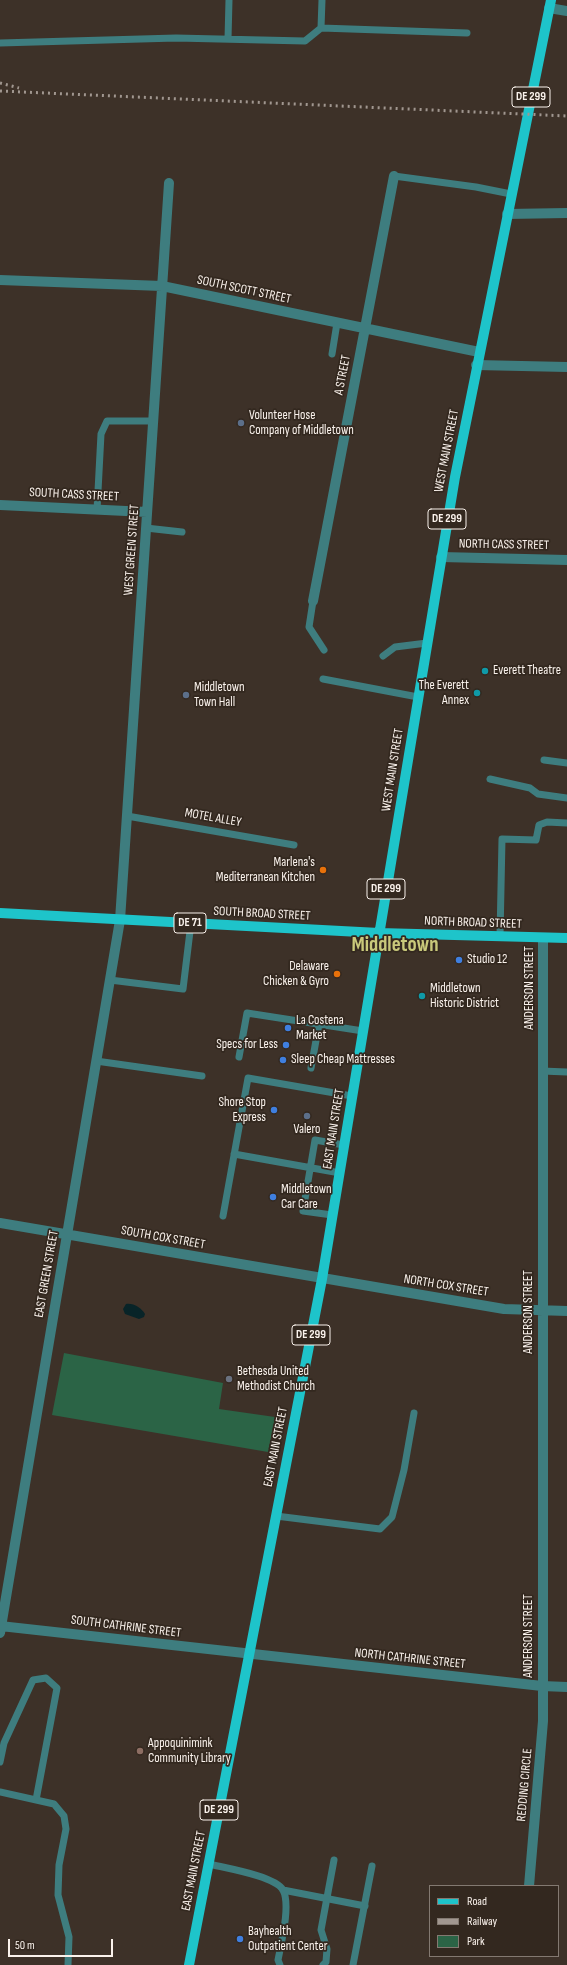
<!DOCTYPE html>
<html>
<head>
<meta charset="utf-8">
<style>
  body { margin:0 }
  #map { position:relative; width:567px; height:1965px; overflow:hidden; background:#3d3128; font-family:"Sofia Sans Condensed",sans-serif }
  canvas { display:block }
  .legend { position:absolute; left:429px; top:1885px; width:130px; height:72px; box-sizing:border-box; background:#33281f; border:1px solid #837971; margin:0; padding:5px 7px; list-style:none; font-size:12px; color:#faf2ec }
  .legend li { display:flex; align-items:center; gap:8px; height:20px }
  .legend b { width:20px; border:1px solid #837971 }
  .scale { position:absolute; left:8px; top:1939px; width:105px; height:18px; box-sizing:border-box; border:2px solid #faf2ec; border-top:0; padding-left:5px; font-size:12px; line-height:14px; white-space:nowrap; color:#faf2ec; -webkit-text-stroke:3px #33281f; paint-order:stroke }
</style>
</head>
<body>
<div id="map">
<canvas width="567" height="1965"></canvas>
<ul class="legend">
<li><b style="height:5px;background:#1ec4ca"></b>Road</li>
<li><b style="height:5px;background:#a19790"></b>Railway</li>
<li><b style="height:11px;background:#2b6446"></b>Park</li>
</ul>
<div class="scale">50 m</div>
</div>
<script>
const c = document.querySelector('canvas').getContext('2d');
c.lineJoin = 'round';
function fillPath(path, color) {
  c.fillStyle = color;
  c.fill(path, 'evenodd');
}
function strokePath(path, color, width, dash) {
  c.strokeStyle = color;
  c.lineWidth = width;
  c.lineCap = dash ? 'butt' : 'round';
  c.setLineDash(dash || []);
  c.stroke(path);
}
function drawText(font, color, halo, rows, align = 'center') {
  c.font = font + ' "Sofia Sans Condensed",sans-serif';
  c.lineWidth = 3.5;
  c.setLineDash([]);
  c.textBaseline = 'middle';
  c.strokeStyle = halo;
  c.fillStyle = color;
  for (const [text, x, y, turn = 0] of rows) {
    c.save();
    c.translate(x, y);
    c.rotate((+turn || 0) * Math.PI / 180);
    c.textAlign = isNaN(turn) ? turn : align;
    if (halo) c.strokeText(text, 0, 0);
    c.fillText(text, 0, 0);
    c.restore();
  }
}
const green = new Path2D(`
  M 64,1353 L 223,1383 L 219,1409 L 275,1417 L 268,1452 L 52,1415 Z`);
const water = new Path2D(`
  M 126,1304 C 134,1303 141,1308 145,1314 L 144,1317 L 139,1319 L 125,1314 L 123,1309 Z`);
const service = new Path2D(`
  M 321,28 L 322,0
  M 228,39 L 229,0
  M 0,43 L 176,38 L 305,41 L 321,28 L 467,33
  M 394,176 L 476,187 L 511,194
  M 332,354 L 337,323
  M 97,510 L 101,434 L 107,421 L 153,421
  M 146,528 L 182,532
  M 313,601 L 309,627 L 324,650
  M 383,656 L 395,647 L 427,643
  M 323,679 L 418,697
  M 544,760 L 567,763
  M 490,779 L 530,788 L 538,794 L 567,798
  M 127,816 L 294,845
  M 500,936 L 502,839 L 536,840 L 539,825 L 547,822 L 567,823
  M 110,980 L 183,989 L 191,923
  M 239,1057 L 247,1013 L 363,1031
  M 96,1061 L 202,1076
  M 311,1068 L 319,1024
  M 542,1071 L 567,1072
  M 234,1154 L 340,1173
  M 332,1215 L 303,1211 L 315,1140 L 344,1145
  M 223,1216 L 248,1078 L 352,1096
  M 276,1516 L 380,1529 L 392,1517 L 404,1470 L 414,1413
  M 0,1762 L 4,1743 L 33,1680 L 46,1678 L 57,1688 L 36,1800
  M 0,1792 L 54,1804 L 64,1816 L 66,1829 L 59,1865 L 58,1895 L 69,1937 L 68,1965
  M 209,1864 C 225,1868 275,1876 283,1890 C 291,1905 281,1944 278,1960 L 280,1965
  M 283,1890 L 365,1906
  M 323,1965 L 326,1962 L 327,1949 L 321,1930 L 334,1860
  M 353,1965 L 372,1866`);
const minor = new Path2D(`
  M 549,8 L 567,11
  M 507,214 L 567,213
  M 0,280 L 162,286 L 479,352
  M 476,365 L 567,367
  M 0,505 L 147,512
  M 441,557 L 567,560
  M 313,601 L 394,176
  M 0,1223 L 504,1309 L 567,1311
  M 0,1626 L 542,1686 L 567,1687
  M 0,1633 L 120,920 L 169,183
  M 529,1886 L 543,1721 L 543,938`);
const primary = new Path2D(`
  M 0,913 L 379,933 L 567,938
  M 189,1965 L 322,1279 L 455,477 L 551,0`);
const rail = new Path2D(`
  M 0,83 L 19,88
  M 0,91 L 567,116`);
const markers = [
  [241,423,4,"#5c6f8a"],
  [485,671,4,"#0f9aa8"],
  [477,693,4,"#0f9aa8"],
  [186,695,4,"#5c6f8a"],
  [323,870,4,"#e8710a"],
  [459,960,4,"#3f7fe0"],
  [337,974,4,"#e8710a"],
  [422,996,4,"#0f9aa8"],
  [288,1028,4,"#3f7fe0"],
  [286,1045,4,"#3f7fe0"],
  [283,1060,4,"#3f7fe0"],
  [274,1110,4,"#3f7fe0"],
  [307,1116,4,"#5c6f8a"],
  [273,1197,4,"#3f7fe0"],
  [229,1379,4,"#6b7280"],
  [140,1751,4,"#8d6e63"],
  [240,1939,4,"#3f7fe0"]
];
const shields = [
  [531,97,38],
  [447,519,38],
  [386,889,38],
  [190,923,32],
  [311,1335,38],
  [219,1810,38]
];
const shieldNames = [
  ["DE 299",531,97],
  ["DE 299",447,519],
  ["DE 299",386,889],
  ["DE 71",190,923],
  ["DE 299",311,1335],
  ["DE 299",219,1810]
];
const streetNames = [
  ["SOUTH SCOTT STREET",244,290,12],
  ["A STREET",343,375,-79],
  ["WEST MAIN STREET",447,451,-79],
  ["SOUTH CASS STREET",74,495,3],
  ["NORTH CASS STREET",504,545,1],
  ["WEST GREEN STREET",132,550,-86],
  ["WEST MAIN STREET",393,770,-81],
  ["MOTEL ALLEY",213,818,10],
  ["SOUTH BROAD STREET",262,914,3],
  ["NORTH BROAD STREET",473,923,2],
  ["ANDERSON STREET",530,988,-90],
  ["EAST MAIN STREET",334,1129,-81],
  ["SOUTH COX STREET",163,1238,10],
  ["EAST GREEN STREET",47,1274,-80],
  ["NORTH COX STREET",446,1286,9],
  ["ANDERSON STREET",529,1312,-90],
  ["EAST MAIN STREET",276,1447,-79],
  ["SOUTH CATHRINE STREET",126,1627,7],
  ["ANDERSON STREET",529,1636,-90],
  ["NORTH CATHRINE STREET",410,1659,6],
  ["REDDING CIRCLE",525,1785,-85],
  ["EAST MAIN STREET",194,1871,-79]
];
const poiNames = [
  ["Volunteer Hose",249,416],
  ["Company of Middletown",249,431],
  ["Everett Theatre",493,671],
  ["The Everett",469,686,"right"],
  ["Annex",469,701,"right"],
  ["Middletown",194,688],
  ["Town Hall",194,703],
  ["Marlena's",315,863,"right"],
  ["Mediterranean Kitchen",315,878,"right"],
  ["Studio 12",467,960],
  ["Delaware",329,967,"right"],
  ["Chicken & Gyro",329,982,"right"],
  ["Middletown",430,989],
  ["Historic District",430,1004],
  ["La Costena",296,1021],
  ["Market",296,1036],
  ["Specs for Less",278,1045,"right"],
  ["Sleep Cheap Mattresses",291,1060],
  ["Shore Stop",266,1103,"right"],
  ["Express",266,1118,"right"],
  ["Valero",307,1130,"center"],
  ["Middletown",281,1190],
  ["Car Care",281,1205],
  ["Bethesda United",237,1372],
  ["Methodist Church",237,1387],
  ["Appoquinimink",148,1744],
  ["Community Library",148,1759],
  ["Bayhealth",248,1932],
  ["Outpatient Center",248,1947]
];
const townNames = [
  ["Middletown",395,946]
];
fillPath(green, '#2b6446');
fillPath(water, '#082428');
strokePath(service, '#3e7d7f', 7);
strokePath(minor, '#3e7d7f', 10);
strokePath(primary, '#1ec4ca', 10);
strokePath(rail, '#a19790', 3, [2, 4]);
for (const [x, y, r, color] of markers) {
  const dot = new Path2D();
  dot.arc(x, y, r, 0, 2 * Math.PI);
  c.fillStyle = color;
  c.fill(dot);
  strokePath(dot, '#33281f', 1.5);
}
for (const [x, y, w] of shields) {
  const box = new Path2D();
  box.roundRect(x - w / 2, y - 10, w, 20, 3);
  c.fillStyle = '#33281f';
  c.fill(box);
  strokePath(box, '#faf2ec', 1);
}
drawText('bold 12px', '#faf2ec', null, shieldNames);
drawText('13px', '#faf2ec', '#33281f', streetNames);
drawText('13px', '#faf2ec', '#33281f', poiNames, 'left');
drawText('bold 21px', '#c9c97b', '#33281f', townNames);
</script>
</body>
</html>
